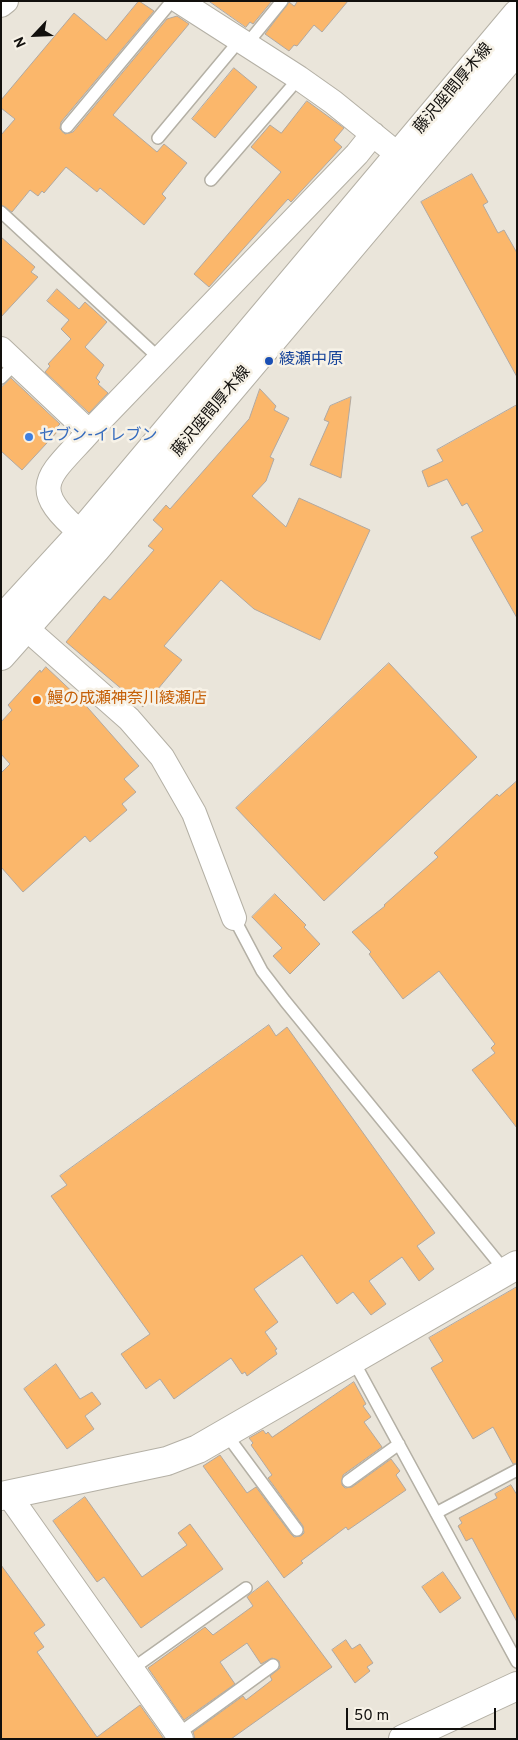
<!DOCTYPE html>
<html>
<head>
<meta charset="utf-8">
<style>
  body { margin:0 }
  #map { position:relative; width:518px; height:1740px; overflow:hidden; background:#eae5da; font-family:Overpass,sans-serif }
  canvas { display:block }
  .frame { position:absolute; inset:0; border:2px solid #12100d; pointer-events:none }
  .north { position:absolute; left:10px; top:10px; width:50px; height:50px; -webkit-text-stroke:4px #f7f2e7; paint-order:stroke; rotate:245deg; font-size:14px; font-weight:700; line-height:20px; text-align:center; color:#12100d }
  .north::after { content:''; display:block; margin:auto; width:18px; height:22px; background:#12100d; clip-path:polygon(50% 0,100% 100%,50% 72%,0 100%) }
  .scale { position:absolute; left:346px; top:1708px; width:150px; height:22px; box-sizing:border-box; border:2px solid #12100d; border-top:0; padding-left:6px; font-size:15px; line-height:18px; white-space:nowrap; color:#12100d; -webkit-text-stroke:4px #f7f2e7; paint-order:stroke }
</style>
</head>
<body>
<div id="map">
<canvas width="518" height="1740"></canvas>
<div class="frame"></div>
<div class="north">N</div>
<div class="scale">50 m</div>
</div>
<script>
const c = document.querySelector('canvas').getContext('2d');
c.lineJoin = 'round';
function fillPath(path, color) {
  c.fillStyle = color;
  c.fill(path, 'evenodd');
}
function strokePath(path, color, width, dash) {
  c.strokeStyle = color;
  c.lineWidth = width;
  c.lineCap = dash ? 'butt' : 'round';
  c.setLineDash(dash || []);
  c.stroke(path);
}
function drawText(font, color, halo, rows, align = 'center') {
  c.font = font + ' Overpass,"Noto Sans JP",sans-serif';
  c.lineWidth = 5;
  c.setLineDash([]);
  c.textBaseline = 'middle';
  c.strokeStyle = halo;
  c.fillStyle = color;
  for (const [text, x, y, turn = 0] of rows) {
    c.save();
    c.translate(x, y);
    c.rotate((+turn || 0) * Math.PI / 180);
    c.textAlign = isNaN(turn) ? turn : align;
    if (halo) c.strokeText(text, 0, 0);
    c.fillText(text, 0, 0);
    c.restore();
  }
}
const building = new Path2D(`
  M 139,1 L 154,11 L 61,122 L 60,129 L 65,134 L 73,132 L 167,19 L 177,16 L 189,24 L 113,115 L 157,152 L 164,144 L 187,163 L 162,194 L 166,198 L 144,225 L 100,188 L 97,192 L 66,167 L 44,193 L 42,191 L 38,196 L 30,190 L 12,212 L 1,205 L 1,135 L 15,119 L 1,108 L 1,100 L 74,13 L 106,40 Z
  M 209,1 L 272,1 L 253,24 L 250,22 L 246,27 Z
  M 298,1 L 348,1 L 322,32 L 314,25 L 297,46 L 294,45 L 289,51 L 265,34 L 289,2 L 294,6 Z
  M 234,68 L 257,87 L 215,138 L 192,119 Z
  M 307,101 L 344,128 L 334,140 L 342,147 L 291,202 L 288,199 L 209,287 L 194,274 L 281,172 L 251,147 L 270,125 L 281,133 Z
  M 472,174 L 488,202 L 483,205 L 498,233 L 504,230 L 517,253 L 517,377 L 421,202 Z
  M 1,237 L 35,267 L 31,272 L 38,277 L 1,317 Z
  M 57,289 L 79,309 L 85,302 L 107,322 L 85,347 L 104,365 L 96,378 L 100,382 L 98,384 L 108,393 L 89,413 L 45,372 L 50,366 L 48,364 L 71,339 L 61,329 L 69,320 L 47,301 Z
  M 11,378 L 60,424 L 55,429 L 58,431 L 22,470 L 1,451 L 1,388 Z
  M 260,389 L 276,406 L 274,410 L 289,418 L 270,457 L 274,459 L 266,481 L 252,496 L 286,527 L 299,498 L 370,530 L 320,640 L 254,609 L 221,580 L 164,646 L 182,660 L 143,707 L 66,642 L 104,596 L 110,600 L 154,550 L 148,546 L 163,529 L 153,520 L 166,505 L 170,509 L 249,419 Z
  M 351,397 L 341,478 L 310,465 L 329,422 L 324,420 L 330,406 Z
  M 517,405 L 517,618 L 471,537 L 483,531 L 467,503 L 462,506 L 447,479 L 428,487 L 422,471 L 443,461 L 437,450 Z
  M 389,663 L 477,757 L 324,901 L 236,808 Z
  M 46,667 L 81,700 L 139,766 L 124,779 L 136,792 L 122,804 L 127,810 L 90,842 L 85,836 L 23,892 L 1,867 L 1,773 L 10,764 L 1,754 L 1,722 L 12,710 L 8,705 L 40,670 L 41,672 Z
  M 517,781 L 517,1128 L 472,1070 L 495,1053 L 491,1048 L 495,1044 L 439,971 L 403,999 L 369,954 L 371,952 L 352,932 L 385,906 L 384,905 L 438,857 L 434,853 L 497,794 L 499,796 Z
  M 275,894 L 306,925 L 304,927 L 320,944 L 290,974 L 273,956 L 282,948 L 252,917 Z
  M 269,1025 L 276,1036 L 287,1027 L 435,1233 L 417,1246 L 434,1269 L 419,1281 L 402,1257 L 369,1281 L 386,1304 L 371,1315 L 353,1292 L 337,1304 L 302,1255 L 254,1289 L 278,1322 L 265,1332 L 277,1349 L 275,1350 L 277,1354 L 247,1376 L 245,1372 L 242,1374 L 231,1358 L 174,1399 L 160,1379 L 146,1389 L 121,1354 L 150,1334 L 51,1196 L 67,1185 L 60,1176 Z
  M 517,1287 L 517,1463 L 513,1464 L 493,1427 L 473,1439 L 431,1368 L 443,1361 L 429,1338 Z
  M 56,1364 L 80,1399 L 92,1392 L 101,1404 L 85,1416 L 94,1429 L 67,1449 L 24,1389 Z
  M 354,1382 L 366,1404 L 363,1406 L 371,1417 L 364,1422 L 382,1447 L 343,1475 L 342,1485 L 345,1488 L 352,1487 L 391,1459 L 400,1471 L 396,1475 L 406,1490 L 348,1530 L 346,1527 L 301,1561 L 303,1563 L 284,1578 L 203,1466 L 220,1455 L 247,1493 L 256,1487 L 291,1534 L 294,1537 L 301,1536 L 304,1533 L 303,1526 L 268,1478 L 272,1475 L 251,1445 L 253,1443 L 249,1438 L 263,1430 L 266,1434 L 268,1432 L 272,1437 Z
  M 511,1485 L 517,1495 L 517,1622 L 472,1538 L 466,1541 L 458,1526 L 462,1523 L 459,1518 L 497,1498 L 495,1494 Z
  M 85,1497 L 142,1577 L 187,1545 L 178,1533 L 190,1524 L 223,1569 L 141,1628 L 104,1577 L 97,1582 L 53,1521 Z
  M 1,1565 L 45,1625 L 34,1633 L 44,1647 L 37,1652 L 97,1737 L 140,1705 L 164,1739 L 1,1739 Z
  M 443,1572 L 461,1598 L 440,1613 L 422,1587 Z
  M 268,1581 L 332,1667 L 231,1739 L 195,1739 L 193,1732 L 243,1696 L 246,1700 L 272,1680 L 270,1676 L 280,1668 L 279,1661 L 272,1658 L 261,1664 L 247,1643 L 220,1662 L 235,1684 L 184,1720 L 148,1668 L 205,1627 L 213,1635 L 253,1606 L 247,1597 Z
  M 346,1640 L 352,1649 L 360,1644 L 373,1663 L 367,1667 L 370,1671 L 355,1683 L 332,1650 Z`);
const lane = new Path2D(`
  M 246,45 L 282,1
  M 67,127 L 172,1
  M 158,138 L 239,41
  M 211,180 L 299,78
  M 1,212 L 159,358
  M 1,378 L 16,363
  M 234,918 L 262,971 L 285,1001 L 506,1272
  M 353,1360 L 517,1662
  M 226,1434 L 297,1530
  M 348,1481 L 399,1444
  M 436,1513 L 517,1470
  M 132,1669 L 246,1588
  M 178,1734 L 273,1665`);
const street = new Path2D(`
  M 179,1 L 299,78 L 333,102 L 412,166
  M 1,5 L 6,1
  M 1,349 L 89,432 C 49,477 26,486 81,533
  M 89,432 L 357,154 L 373,134
  M 27,629 L 129,719 L 162,757 L 194,813 L 234,918
  M 8,1494 L 181,1739`);
const secondary = new Path2D(`
  M 1,1496 L 167,1461 L 198,1449 L 517,1265
  M 403,1739 L 517,1686`);
const primary = new Path2D(`
  M 1,620 L 81,533 L 517,14
  M 1,656 L 96,549 L 517,50`);
const markers = [
  [269,361,5,"#1a4fb4"],
  [29,437,5,"#3f7fe0"],
  [37,700,5,"#e8710a"]
];
const streetNames = [
  ["藤沢座間厚木線",454,89,-50],
  ["藤沢座間厚木線",212,412,-50]
];
const transitNames = [
  ["綾瀬中原",279,361]
];
const shopNames = [
  ["セブン-イレブン",39,437]
];
const foodNames = [
  ["鰻の成瀬神奈川綾瀬店",47,700]
];
fillPath(building, '#fbb76b');
strokePath(building, '#b1a8a0', 1);
strokePath(lane, '#b4b0a5', 14);
strokePath(street, '#b4b0a5', 26);
strokePath(secondary, '#b4b0a5', 30);
strokePath(primary, '#b4b0a5', 30);
strokePath(lane, '#fff', 11);
strokePath(street, '#fff', 24);
strokePath(secondary, '#fff', 28);
strokePath(primary, '#fff', 28);
for (const [x, y, r, color] of markers) {
  const dot = new Path2D();
  dot.arc(x, y, r, 0, 2 * Math.PI);
  c.fillStyle = color;
  c.fill(dot);
  strokePath(dot, '#f7f2e7', 2);
}
drawText('16px', '#12100d', '#f7f2e7', streetNames);
drawText('16px', '#164399', '#f7f2e7', transitNames, 'left');
drawText('16px', '#366cbe', '#f7f2e7', shopNames, 'left');
drawText('16px', '#c56008', '#f7f2e7', foodNames, 'left');
</script>
</body>
</html>
